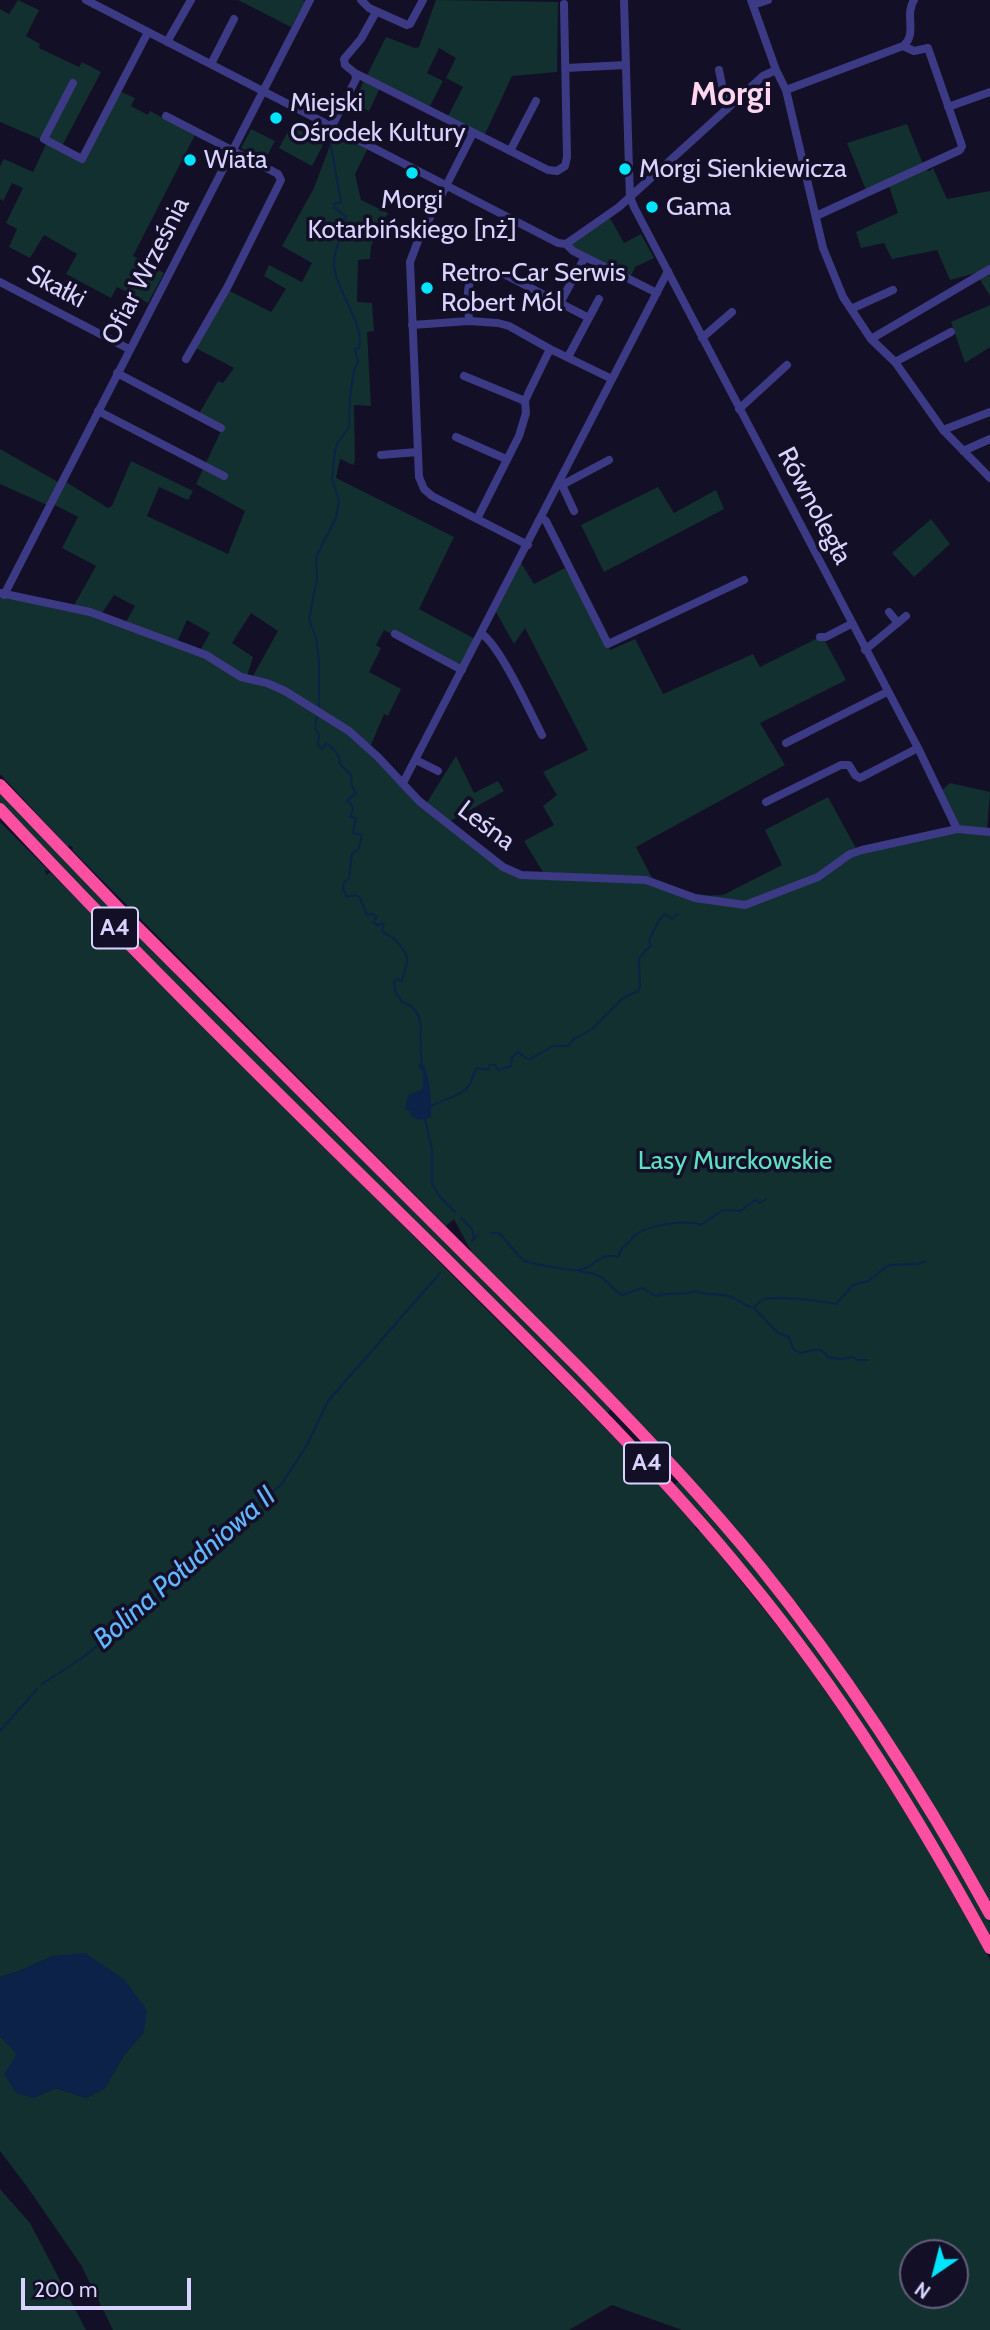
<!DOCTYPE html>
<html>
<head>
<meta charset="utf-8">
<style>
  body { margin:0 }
  #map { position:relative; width:990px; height:2330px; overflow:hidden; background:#130f26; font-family:Cabin,sans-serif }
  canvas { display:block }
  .north { position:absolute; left:899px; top:2239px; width:70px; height:70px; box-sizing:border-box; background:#130f26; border:2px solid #625e7d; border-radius:50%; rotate:215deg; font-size:19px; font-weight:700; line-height:28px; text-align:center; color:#d9d4ff }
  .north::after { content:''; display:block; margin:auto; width:24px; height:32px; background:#00e5ff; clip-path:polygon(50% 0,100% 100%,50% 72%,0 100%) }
  .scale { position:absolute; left:21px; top:2278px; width:170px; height:32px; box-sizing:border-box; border:4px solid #d9d4ff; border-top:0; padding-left:9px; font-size:21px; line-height:24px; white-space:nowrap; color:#d9d4ff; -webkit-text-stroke:5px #130f26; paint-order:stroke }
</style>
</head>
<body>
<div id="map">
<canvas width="990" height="2330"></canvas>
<div class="north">N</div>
<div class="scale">200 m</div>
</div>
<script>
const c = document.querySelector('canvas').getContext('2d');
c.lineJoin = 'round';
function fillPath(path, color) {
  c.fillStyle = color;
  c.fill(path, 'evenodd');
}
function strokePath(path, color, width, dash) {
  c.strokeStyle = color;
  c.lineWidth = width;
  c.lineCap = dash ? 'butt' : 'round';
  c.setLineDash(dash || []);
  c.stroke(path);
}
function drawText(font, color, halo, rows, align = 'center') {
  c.font = font + ' Cabin,sans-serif';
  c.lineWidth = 7;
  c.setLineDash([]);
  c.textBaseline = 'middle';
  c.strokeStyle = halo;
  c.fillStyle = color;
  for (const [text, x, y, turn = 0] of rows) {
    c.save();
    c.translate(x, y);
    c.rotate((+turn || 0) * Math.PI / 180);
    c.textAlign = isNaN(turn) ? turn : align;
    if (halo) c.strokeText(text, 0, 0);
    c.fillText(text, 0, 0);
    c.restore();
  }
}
const green = new Path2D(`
  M 18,0 L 39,10 L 26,36 L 40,44 L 39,48 L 79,67 L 82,62 L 101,72 L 60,150 L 83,162 L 119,91 L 135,98 L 131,106 L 148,115 L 150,111 L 195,135 L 133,256 L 164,273 L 148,303 L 117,287 L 111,298 L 66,274 L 77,254 L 44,235 L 30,258 L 9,247 L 17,229 L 6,223 L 23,188 L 12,183 L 3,201 L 0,199 L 0,166 L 4,159 L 33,172 L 47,142 L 0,122 L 0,9 L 9,14 Z
  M 238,0 L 302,0 L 305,1 L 291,27 Z
  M 436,0 L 558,2 L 557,72 L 512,76 L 485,134 L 448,116 L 463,87 L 446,78 L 456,58 L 439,48 L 427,73 L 443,81 L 430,106 L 383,89 L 379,90 L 369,111 L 353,103 L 386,37 L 415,48 L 419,47 Z
  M 907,124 L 925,169 L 929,171 L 933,168 L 947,199 L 990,191 L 990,296 L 976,273 L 950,280 L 937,250 L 892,259 L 884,243 L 861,248 L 856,232 L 898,213 L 889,186 L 868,195 L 847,143 Z
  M 291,126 L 324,143 L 312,166 L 279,148 Z
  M 251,129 L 275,141 L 265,160 L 241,148 Z
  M 335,132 L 368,148 L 355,174 L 361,200 L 388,213 L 371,246 L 370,259 L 358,260 L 357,302 L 372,303 L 374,331 L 367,332 L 371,406 L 354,405 L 355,461 L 353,465 L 340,459 L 336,478 L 454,537 L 419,609 L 475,639 L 458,670 L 384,630 L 376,645 L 381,648 L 369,672 L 401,689 L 388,716 L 384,714 L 371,745 L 269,679 L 253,676 L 278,631 L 251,613 L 232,643 L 253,657 L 247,676 L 201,649 L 210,633 L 187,620 L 177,642 L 126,622 L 135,606 L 114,595 L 102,613 L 73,607 L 96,566 L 62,548 L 78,517 L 55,505 L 50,507 L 66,482 L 108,508 L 112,506 L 131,461 L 193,491 L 188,500 L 159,487 L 147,516 L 228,554 L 245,511 L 196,484 L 221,431 L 197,417 L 218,381 L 223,383 L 234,368 L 190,345 L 224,288 L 271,312 L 286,289 L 264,276 L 269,265 L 302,282 L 312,263 L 282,246 L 314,188 Z
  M 610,218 L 624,243 L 641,234 L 654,258 L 635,267 L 630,278 L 573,249 L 572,244 Z
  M 990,305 L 990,347 L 965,363 L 951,322 Z
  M 0,449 L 58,482 L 47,505 L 0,484 Z
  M 658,487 L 674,513 L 716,490 L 724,509 L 604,572 L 581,525 Z
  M 931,519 L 950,544 L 914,577 L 892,553 Z
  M 521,563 L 534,584 L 565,568 L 610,650 L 635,639 L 663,694 L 753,654 L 760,667 L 816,639 L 824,639 L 846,680 L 760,723 L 785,765 L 636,847 L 652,878 L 543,872 L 524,841 L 554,825 L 543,806 L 557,795 L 543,772 L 588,750 L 525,628 L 514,644 L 496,612 Z
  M 0,595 L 89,614 L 204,657 L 240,679 L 285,693 L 346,732 L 399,781 L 511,874 L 646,882 L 747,907 L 813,882 L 850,856 L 945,835 L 957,833 L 990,835 L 990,1902 L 860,1691 L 797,1603 L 785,1594 L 477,1262 L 454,1219 L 446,1226 L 442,1222 L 72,850 L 73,848 L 70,845 L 68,847 L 0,774 Z
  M 456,756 L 474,793 L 498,781 L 504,791 L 447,823 L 426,804 Z
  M 950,783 L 990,792 L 987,829 L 957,826 L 941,791 Z
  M 0,791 L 612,1408 L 606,1414 L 108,916 L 0,803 Z
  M 828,797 L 857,850 L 817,874 L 749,902 L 698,896 L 723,895 L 782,865 L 765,830 Z
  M 0,822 L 49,871 L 44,870 L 47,875 L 50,872 L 614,1437 L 699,1528 L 694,1527 L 698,1531 L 700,1530 L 799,1653 L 867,1751 L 924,1843 L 990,1959 L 990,2330 L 682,2330 L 612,2305 L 569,2330 L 113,2330 L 81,2265 L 28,2188 L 0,2151 L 0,2036 L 17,2054 L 33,2098 L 56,2088 L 86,2098 L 105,2088 L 124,2055 L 144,2032 L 53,1956 L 17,1972 L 0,1977 ZM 913,2253 L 955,2253 L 955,2295 L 913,2295 Z
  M 680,1480 L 761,1574 L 872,1725 L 990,1922 L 990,1940 L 911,1804 L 673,1486 Z
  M 0,2189 L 30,2223 L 86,2330 L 0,2330 Z`);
const water = new Path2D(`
  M 422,1061 C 431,1079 431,1098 431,1117 L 420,1120 L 410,1116 L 410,1111 L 405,1109 L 408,1095 L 423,1089 L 423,1072 L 418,1067 Z
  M 85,1953 L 124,1979 L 147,2010 L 144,2032 L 124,2055 L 105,2088 L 86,2098 L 56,2088 L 33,2098 L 16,2093 L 4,2074 L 17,2054 L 0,2036 L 0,1977 L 17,1972 L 53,1956 Z`);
const stream = new Path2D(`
  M 319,707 L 319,661 L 316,638 L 309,619 L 317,579 L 316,557 L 336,518 L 339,500 L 332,479 L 335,451 L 338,442 L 349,427 L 350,396 L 354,370 L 358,362 L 355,349 L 359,348 C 365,323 336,292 334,265 C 333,253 343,230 346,217 L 334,207 L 334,204 L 341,202 C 337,182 334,161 330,141 L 332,134
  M 317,715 L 315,729 L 319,734 L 318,745 L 323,749 L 326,743 C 333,747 340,755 340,764 L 351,775 L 352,786 L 356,793 L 347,801 L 351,804 L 353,809 L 350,817 L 356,818 L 353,833 L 362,835 L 359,848 L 352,854 L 349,879 L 344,882 L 343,889 L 347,897 L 355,895 L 360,898 L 367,915 L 372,914 L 377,917 L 373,922 L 379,926 L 381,923 L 384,924 L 382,930 L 384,933 C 391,935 393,938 398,943 C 413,960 406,962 402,981 L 397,979 L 394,982 L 395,991 L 402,1002 C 431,1011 416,1039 422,1061
  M 431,1106 C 442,1100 464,1095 470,1084 C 473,1078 472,1074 477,1068 L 488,1070 L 490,1065 L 495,1065 L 498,1070 L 511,1066 L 512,1057 L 518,1052 L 529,1060 L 553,1046 L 568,1046 L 574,1039 L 592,1029 L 623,998 L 638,991 L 640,987 L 639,958 L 651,945 L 649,940 L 659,920 L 665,914 L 672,919 L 678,914
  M 425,1119 L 432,1149 L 432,1184 L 440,1197 L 455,1212
  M 461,1218 C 468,1225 477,1230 472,1241
  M 491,1233 L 499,1233 C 507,1241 516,1255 525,1261 C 532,1264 572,1271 579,1270 C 597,1267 597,1252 618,1257 L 622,1248 C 629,1244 629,1241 634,1236 C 647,1225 684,1219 701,1225 L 723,1210 L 740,1211 L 755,1200 L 760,1203 L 766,1199
  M 473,1240 L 478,1235
  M 578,1271 C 588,1273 598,1273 605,1280 C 612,1286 614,1292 623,1295 L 642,1288 L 656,1296 C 671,1291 682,1296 695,1291 C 709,1296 717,1293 728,1296 C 738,1299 744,1306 754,1308 C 755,1307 761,1300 762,1300 C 772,1295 823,1301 836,1304 L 853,1285 L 868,1281 L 889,1265 L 918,1264 L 926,1261
  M 754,1308 L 777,1332 L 789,1337 L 793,1349 L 800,1353 C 813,1352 818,1344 828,1357 L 840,1359 L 853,1357 L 857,1360 L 868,1360
  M 42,1684 L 82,1658 L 192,1568 L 256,1504 L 281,1485 L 307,1445 L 328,1401 L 440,1273
  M 0,1731 L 37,1689`);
const minor = new Path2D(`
  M 86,0 L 558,243 L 566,244 L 619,207 L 763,76 L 776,70
  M 361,0 L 369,8 L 407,25 L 410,24 L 423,0
  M 624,0 L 629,169 L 630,197 L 634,207 L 918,748 L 957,829
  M 751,0 L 776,70 L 786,90 L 823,248 L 843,297 L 871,339 L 895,362 L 943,430 L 990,478
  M 753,5 L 768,0
  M 167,42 L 191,0
  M 211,64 L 234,19
  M 566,68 L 626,65
  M 719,70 L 727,109
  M 355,73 L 548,170 L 557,171 L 565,166 L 567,157 L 564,4
  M 73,83 L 44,139 L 82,159 L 148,32
  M 786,90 L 903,46 C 918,34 904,16 914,0
  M 948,107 L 990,92
  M 166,116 L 278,174 L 281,180 L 228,286 L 186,359
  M 332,126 L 356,79 L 355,73 L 345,65 L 344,59 L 361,39 L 376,12
  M 473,133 L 418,241 L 410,262 L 419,477 L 424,489 L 432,496 L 528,545
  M 510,151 L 536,101
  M 816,216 L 960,150 L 962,146 L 928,48 L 914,51 L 903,46
  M 566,244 L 573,251 L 657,293
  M 0,282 L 129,349
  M 560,303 L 585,257
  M 851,309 L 893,290
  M 469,321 C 468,297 461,267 496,270 L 589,318
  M 412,325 L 469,321 L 498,323 L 509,326 L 550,349 L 612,379
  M 702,338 L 732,312
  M 871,339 L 990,269
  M 568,357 L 599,299
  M 895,362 L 951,332
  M 117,373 L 221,428
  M 464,376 L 525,401
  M 739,409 L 787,365
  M 98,411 L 224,476
  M 943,430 L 990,412
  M 456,437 L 506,459
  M 963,451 L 990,439
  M 381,455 L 417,452
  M 560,483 L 562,485 L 609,460
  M 562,485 L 574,511
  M 542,518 L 546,521 L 608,644 L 744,580
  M 477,519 L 519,436 L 526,413 L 525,401 L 529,392 L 550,349
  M 0,593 L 90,612 L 206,655 L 241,677 L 267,683 L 285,691 L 349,731 L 378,757 L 419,801 L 503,867 L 521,875 L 646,880 L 695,898 L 745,905 L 818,877 L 850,854 L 862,850 L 957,829 L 990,832
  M 4,595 L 310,0
  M 889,612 L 898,623
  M 481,633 C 501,647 530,712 542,735
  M 395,634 L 462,670
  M 820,637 L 826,637 L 851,624
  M 865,650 L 906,616
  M 786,743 L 887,692
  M 416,760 L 438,771
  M 403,783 L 668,271
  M 766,802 L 841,765 L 849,765 L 855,775 L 860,778 L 918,748`);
const highway = new Path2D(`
  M 0,785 L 118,908 L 582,1371 C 644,1435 705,1499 761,1568 C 848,1676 923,1792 990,1914
  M 0,809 C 143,963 295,1110 445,1258 C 549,1362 655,1464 748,1579 C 842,1693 919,1818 990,1948`);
const markers = [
  [276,118,7,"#00e5ff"],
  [190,160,7,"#00e5ff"],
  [625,169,7,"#00e5ff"],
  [412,173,7,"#00e5ff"],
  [652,207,7,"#00e5ff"],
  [427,288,7,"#00e5ff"]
];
const shields = [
  [115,928,46],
  [647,1463,46]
];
const shieldNames = [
  ["A4",115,928],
  ["A4",647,1463]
];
const poiNames = [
  ["Miejski",290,103],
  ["Ośrodek Kultury",290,133],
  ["Wiata",204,160],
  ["Morgi Sienkiewicza",639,169],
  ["Morgi",412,200,"center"],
  ["Kotarbińskiego [nż]",412,230,"center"],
  ["Gama",666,207],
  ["Retro-Car Serwis",441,273],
  ["Robert Mól",441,303]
];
const streetNames = [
  ["Ofiar Września",146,271,-63],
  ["Skałki",56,287,28],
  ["Równoległa",814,506,62],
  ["Leśna",486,826,37]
];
const parkNames = [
  ["Lasy Murckowskie",735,1161]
];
const waterNames = [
  ["Bolina Południowa II",185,1568,-41]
];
const districtNames = [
  ["Morgi",731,95]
];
fillPath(green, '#12302f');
fillPath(water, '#0c2248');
strokePath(stream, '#0c2248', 2);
strokePath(minor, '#3d3a85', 8);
strokePath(highway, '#ff4fa3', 12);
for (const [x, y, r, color] of markers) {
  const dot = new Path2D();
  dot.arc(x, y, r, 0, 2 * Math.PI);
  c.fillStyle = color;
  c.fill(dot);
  strokePath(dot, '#130f26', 2.5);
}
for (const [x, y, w] of shields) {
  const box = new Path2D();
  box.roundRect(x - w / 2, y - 20.5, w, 41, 5);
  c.fillStyle = '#130f26';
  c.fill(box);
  strokePath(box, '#d9d4ff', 2);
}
drawText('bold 24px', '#d9d4ff', null, shieldNames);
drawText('26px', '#d9d4ff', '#130f26', poiNames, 'left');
drawText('26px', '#d9d4ff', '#130f26', streetNames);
drawText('26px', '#5fe0c0', '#130f26', parkNames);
drawText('italic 28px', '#62b6ff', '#130f26', waterNames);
drawText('bold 33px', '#ffd6f0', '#130f26', districtNames);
</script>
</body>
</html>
